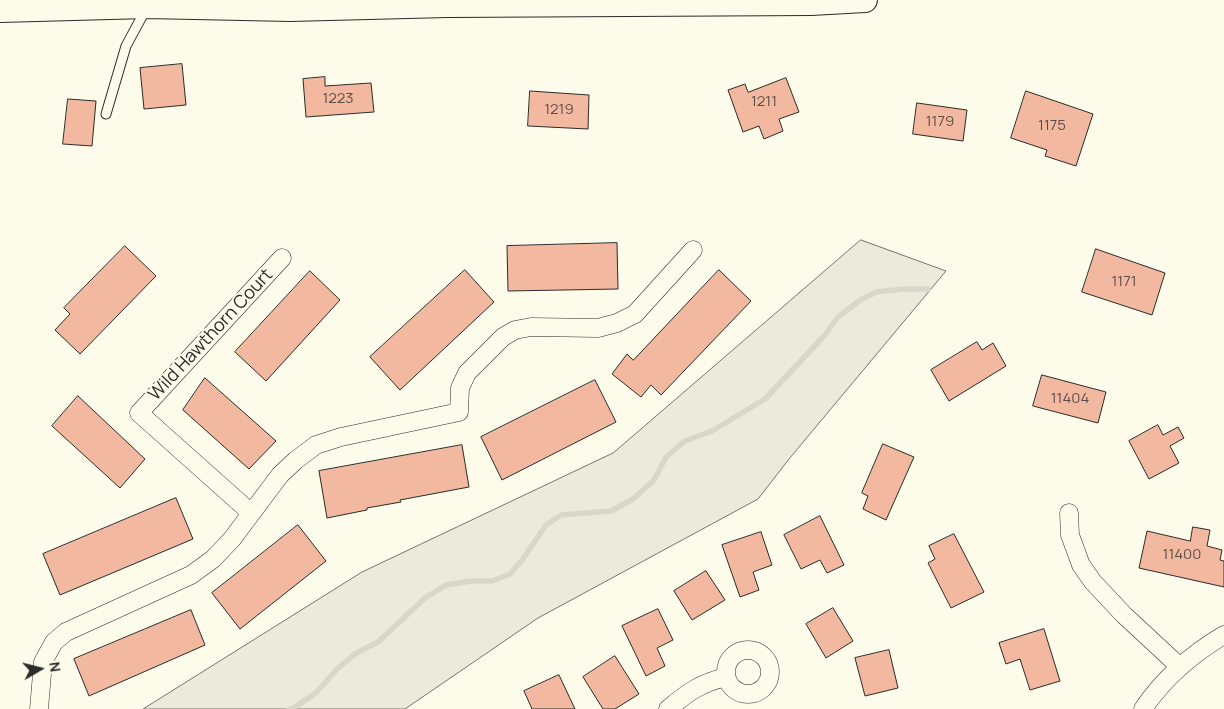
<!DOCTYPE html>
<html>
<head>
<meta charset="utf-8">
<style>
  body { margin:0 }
  #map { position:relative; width:1224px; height:709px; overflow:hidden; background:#fdfbea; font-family:Manrope,sans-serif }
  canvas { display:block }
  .north { position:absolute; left:15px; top:644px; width:50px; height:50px; -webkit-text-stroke:4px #fdfbea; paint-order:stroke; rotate:82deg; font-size:14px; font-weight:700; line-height:20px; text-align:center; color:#2b2b2b }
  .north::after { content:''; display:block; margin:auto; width:18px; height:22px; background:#2b2b2b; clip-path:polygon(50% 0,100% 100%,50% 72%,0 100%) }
</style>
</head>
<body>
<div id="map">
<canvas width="1224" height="709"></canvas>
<div class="north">N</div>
</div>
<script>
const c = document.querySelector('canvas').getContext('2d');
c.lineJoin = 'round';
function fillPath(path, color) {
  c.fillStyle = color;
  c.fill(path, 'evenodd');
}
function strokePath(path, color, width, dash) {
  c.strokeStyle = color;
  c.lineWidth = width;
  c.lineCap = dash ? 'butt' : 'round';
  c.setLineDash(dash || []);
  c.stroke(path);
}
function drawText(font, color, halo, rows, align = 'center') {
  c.font = font + ' Manrope,sans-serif';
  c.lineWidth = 4;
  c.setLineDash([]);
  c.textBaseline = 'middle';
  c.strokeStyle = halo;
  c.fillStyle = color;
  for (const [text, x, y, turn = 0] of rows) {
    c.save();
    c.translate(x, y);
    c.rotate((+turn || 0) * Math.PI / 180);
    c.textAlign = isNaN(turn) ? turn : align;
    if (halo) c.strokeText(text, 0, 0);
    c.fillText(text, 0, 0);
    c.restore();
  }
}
const green = new Path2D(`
  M 861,240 L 946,271 L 789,459 L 758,499 L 538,618 L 405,709 L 143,709 L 362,572 L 613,453 Z`);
const stream = new Path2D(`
  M 289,709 L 295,707 L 316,693 L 337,669 L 355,654 L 378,642 L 425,598 L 446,585 L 471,581 L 492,581 L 510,574 L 523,559 L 546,525 L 561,515 L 611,511 L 633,499 L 654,480 L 666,457 L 685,441 L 712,431 L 765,399 L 825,335 L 838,317 L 859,301 L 876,292 L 905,289 L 928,289`);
const building = new Path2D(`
  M 182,64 L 186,105 L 144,109 L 140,68 Z
  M 325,77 L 325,86 L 371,83 L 374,112 L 306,117 L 303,79 Z
  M 786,78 L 799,112 L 779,119 L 783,131 L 764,139 L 759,126 L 743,132 L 728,90 L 745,84 L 748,92 Z
  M 530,91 L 589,95 L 588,129 L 528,126 Z
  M 1026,91 L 1093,114 L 1076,166 L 1045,156 L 1047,150 L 1011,138 Z
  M 68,99 L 96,101 L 92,146 L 63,144 Z
  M 917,103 L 967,110 L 963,141 L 913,134 Z
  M 617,243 L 618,289 L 508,291 L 507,246 Z
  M 125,246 L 156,276 L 80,354 L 55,330 L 70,314 L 64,308 Z
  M 1096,249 L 1165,273 L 1152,315 L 1082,292 Z
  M 465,270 L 494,302 L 400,390 L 370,357 Z
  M 719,270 L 751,301 L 661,395 L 651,385 L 641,397 L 612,374 L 627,354 L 633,360 Z
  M 310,271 L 340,300 L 266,381 L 235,352 Z
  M 977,342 L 982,350 L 993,343 L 1006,366 L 949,401 L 931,370 Z
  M 1042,375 L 1106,392 L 1098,423 L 1033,406 Z
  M 205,378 L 276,441 L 249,469 L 183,410 Z
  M 595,380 L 616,422 L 502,480 L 481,437 Z
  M 78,396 L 145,459 L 120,488 L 52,426 Z
  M 1158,425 L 1163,435 L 1178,427 L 1184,438 L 1170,446 L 1179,463 L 1149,479 L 1129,441 Z
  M 883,444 L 914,457 L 886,520 L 863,509 L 868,496 L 862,493 Z
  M 462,445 L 469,487 L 400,500 L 401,502 L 367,508 L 367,510 L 327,518 L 319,471 Z
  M 176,498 L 193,539 L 60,595 L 43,554 Z
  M 820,516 L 844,565 L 827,573 L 820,560 L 801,569 L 784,535 Z
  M 298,525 L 326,561 L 240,629 L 212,593 Z
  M 1193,527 L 1210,530 L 1207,546 L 1222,550 L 1220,560 L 1224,561 L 1224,587 L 1139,568 L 1147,531 L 1190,541 Z
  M 761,532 L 772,565 L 753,572 L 759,590 L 740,597 L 722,545 Z
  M 954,534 L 984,592 L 951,608 L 928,563 L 935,559 L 929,546 Z
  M 706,571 L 725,600 L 692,620 L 674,591 Z
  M 833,608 L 853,641 L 826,658 L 806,624 Z
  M 658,609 L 673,640 L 657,648 L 665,666 L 646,676 L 622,626 Z
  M 191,610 L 205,645 L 89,696 L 74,659 Z
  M 1044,629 L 1060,681 L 1030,690 L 1020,659 L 1006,664 L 999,643 Z
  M 889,650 L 898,688 L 865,696 L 855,658 Z
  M 615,656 L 639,694 L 615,709 L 603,709 L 583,677 Z
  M 559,675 L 575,709 L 532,709 L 524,691 Z`);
const lane = new Path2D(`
  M 106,114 L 126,46 L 146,9`);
const street = new Path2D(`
  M 250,512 L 139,413 L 282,258
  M 1069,513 L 1070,535 L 1081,565 L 1093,582 L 1124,615 L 1179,666
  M726 672a22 22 0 1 1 44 0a22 22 0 1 1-44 0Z
  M 39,709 L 43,662 L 54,642 L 66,632 L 191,575 L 213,559 L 232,539 L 280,475 L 296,460 L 316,445 L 341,437 L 459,412 L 460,388 L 467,373 L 503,337 L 515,330 L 531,327 L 598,328 L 617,323 L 635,314 L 693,250
  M 668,709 C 688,692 701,683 726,677
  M 1143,709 C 1164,678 1192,654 1224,635`);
const secondary = new Path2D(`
  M 0,10 L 147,6 L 290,9 L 447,5 L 811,3 L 865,0`);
const numberNames = [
  ["1223",338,99],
  ["1211",764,102],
  ["1219",559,110],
  ["1179",940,122],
  ["1175",1052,126],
  ["1171",1124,282],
  ["11404",1070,399],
  ["11400",1182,555]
];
const streetNames = [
  ["Wild Hawthorn Court",211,335,-47]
];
fillPath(green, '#ecebdb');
strokePath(green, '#74746e', 1);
strokePath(stream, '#d8d7c9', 5.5);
fillPath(building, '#f2b8a0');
strokePath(building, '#2b2b2b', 1);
strokePath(lane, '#2b2b2b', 11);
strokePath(street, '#2b2b2b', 19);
strokePath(secondary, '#2b2b2b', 26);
strokePath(lane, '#fdfbea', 9);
strokePath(street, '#fdfbea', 18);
strokePath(secondary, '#fdfbea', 24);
drawText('15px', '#5d4e48', null, numberNames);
drawText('18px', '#2b2b2b', '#fdfbea', streetNames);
</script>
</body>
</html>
